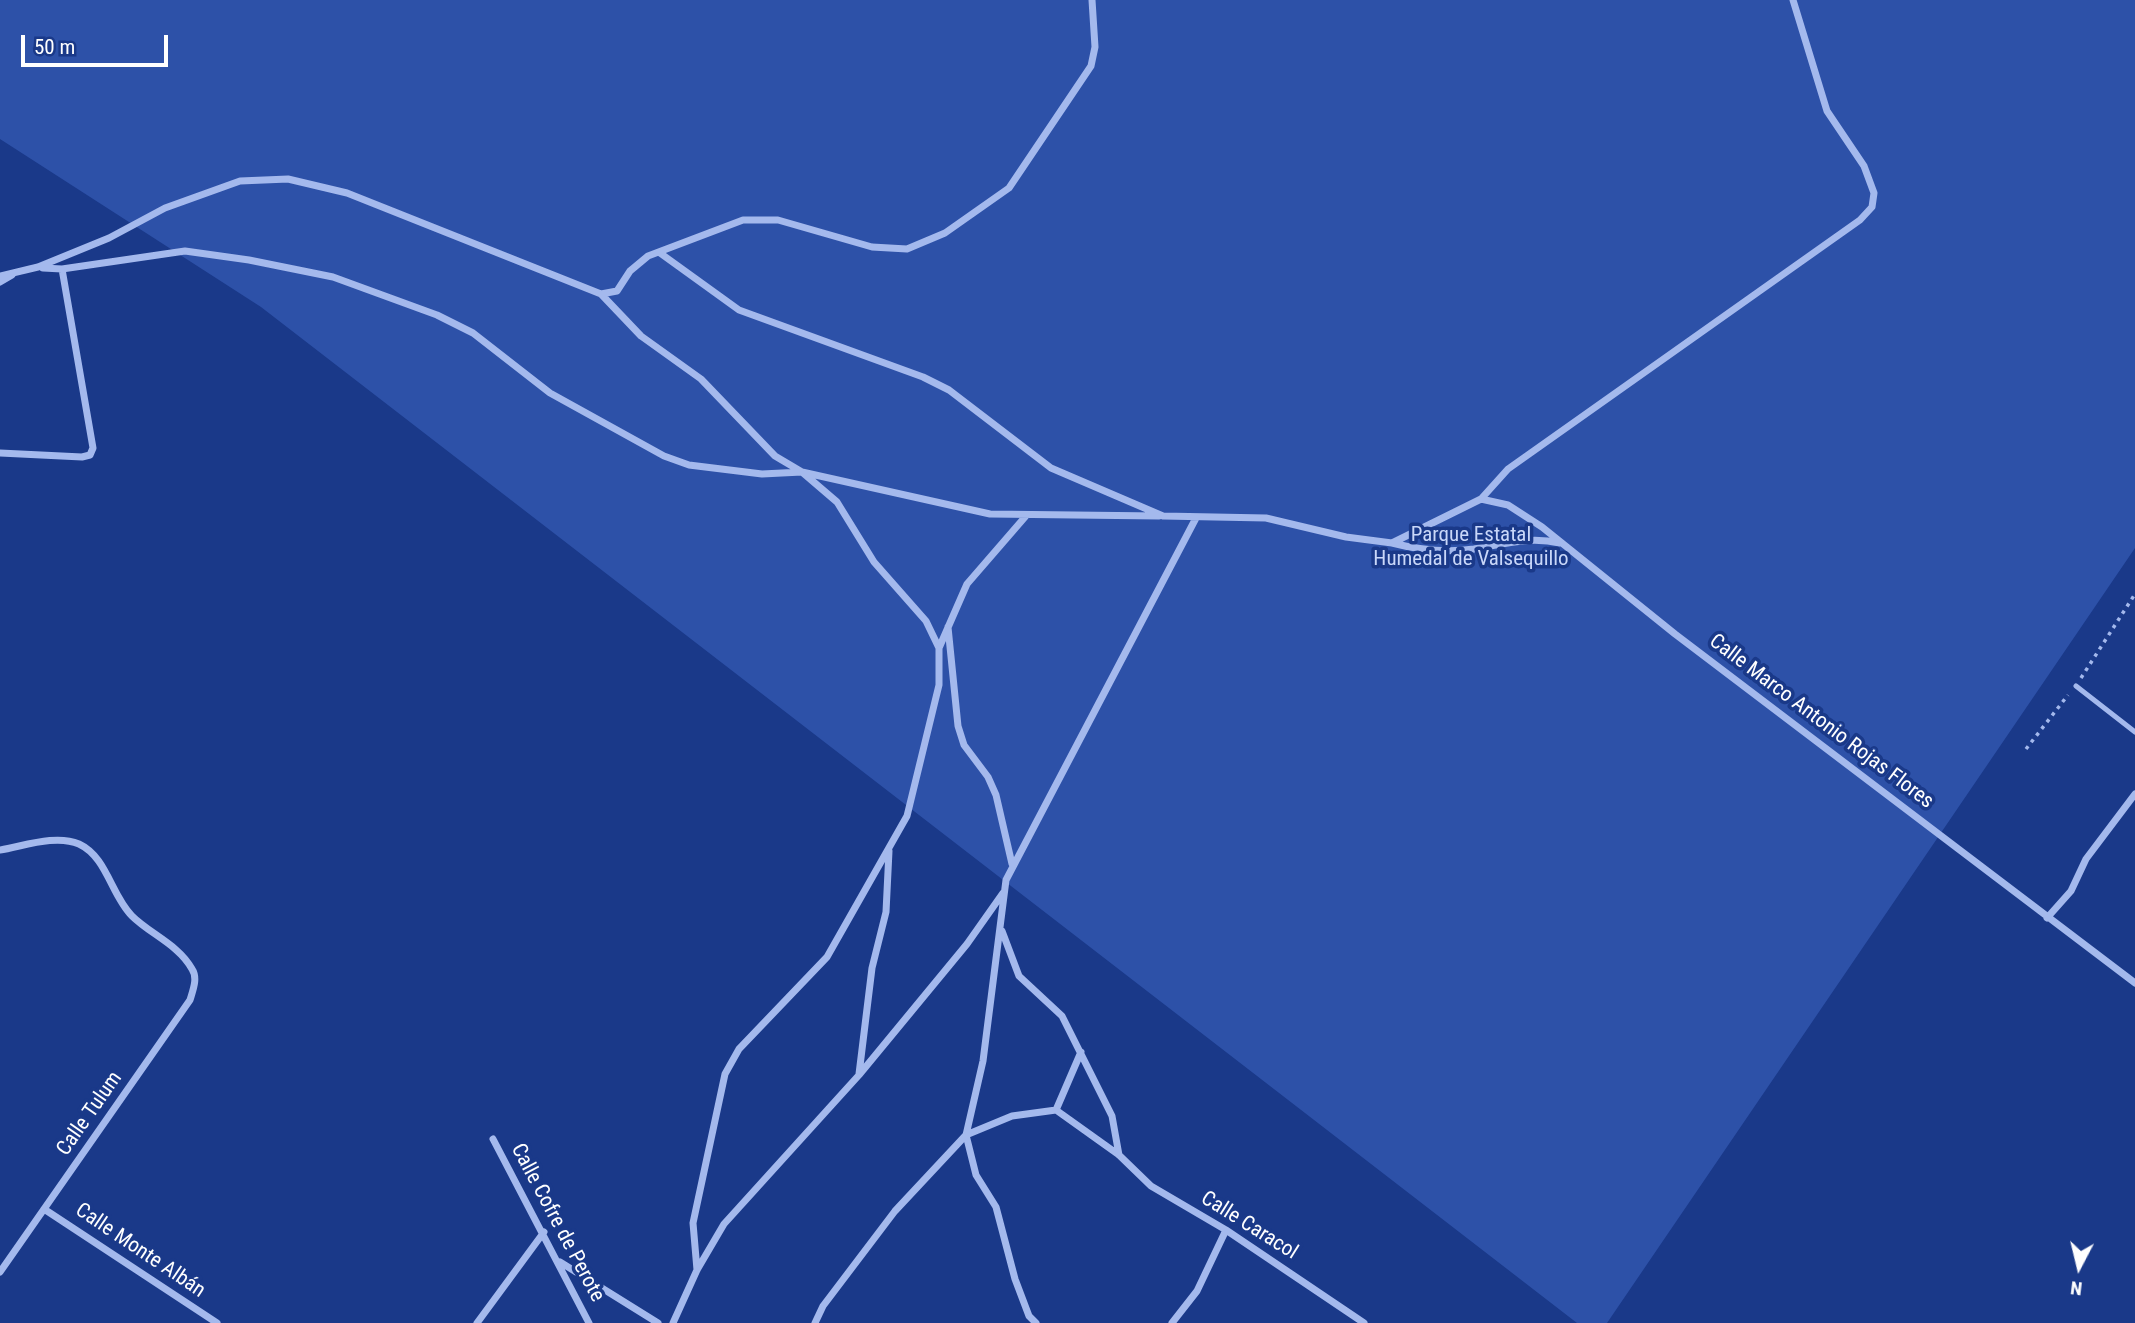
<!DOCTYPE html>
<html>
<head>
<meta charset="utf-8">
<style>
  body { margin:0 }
  #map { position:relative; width:2135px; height:1323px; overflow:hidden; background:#1a3989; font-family:"Roboto Condensed",sans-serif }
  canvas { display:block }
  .north { position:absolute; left:2044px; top:1232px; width:70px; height:70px; -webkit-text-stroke:5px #1a3989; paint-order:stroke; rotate:187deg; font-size:19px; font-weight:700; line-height:28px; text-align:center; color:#fff }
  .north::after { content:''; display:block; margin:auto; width:24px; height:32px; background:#fff; clip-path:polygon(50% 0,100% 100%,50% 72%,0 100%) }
  .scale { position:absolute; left:21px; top:35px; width:147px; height:32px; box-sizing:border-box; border:4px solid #fff; border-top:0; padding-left:9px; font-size:21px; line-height:24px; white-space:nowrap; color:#fff; -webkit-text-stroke:5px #1a3989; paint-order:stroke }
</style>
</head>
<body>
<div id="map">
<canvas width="2135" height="1323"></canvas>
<div class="north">N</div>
<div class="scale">50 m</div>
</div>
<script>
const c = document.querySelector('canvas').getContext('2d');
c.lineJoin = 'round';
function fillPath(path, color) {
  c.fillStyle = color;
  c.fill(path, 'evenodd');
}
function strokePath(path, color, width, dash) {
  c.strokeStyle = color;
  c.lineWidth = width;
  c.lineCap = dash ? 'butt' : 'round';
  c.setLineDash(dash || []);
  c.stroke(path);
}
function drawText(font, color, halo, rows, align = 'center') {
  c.font = font + ' "Roboto Condensed",sans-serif';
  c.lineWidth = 7;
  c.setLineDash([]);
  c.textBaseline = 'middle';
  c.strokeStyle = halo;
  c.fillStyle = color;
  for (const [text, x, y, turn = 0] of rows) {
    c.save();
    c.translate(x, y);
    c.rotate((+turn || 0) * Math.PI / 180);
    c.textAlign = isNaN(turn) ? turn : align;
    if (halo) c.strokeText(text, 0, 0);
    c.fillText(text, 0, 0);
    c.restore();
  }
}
const green = new Path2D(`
  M 0,0 L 2135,0 L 2135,548 L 1607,1323 L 1577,1323 L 261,307 L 0,139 Z`);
const path = new Path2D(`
  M 2081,678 L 2135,594
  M 2026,749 L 2068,695`);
const lane = new Path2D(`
  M 2076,686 L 2135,732`);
const street = new Path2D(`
  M 660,253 L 739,310 L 923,377 L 949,390 L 1051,468 L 1163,516 L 1266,518 L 1346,537 L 1392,543 L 1481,499 L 1508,469 L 1860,220 L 1872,207 L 1874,193 L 1864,166 L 1827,111 L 1793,0
  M 43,268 L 62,269 L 185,251 L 249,260 L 333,277 L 437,315 L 473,333 L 550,393 L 664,456 L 689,465 L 762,474 L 802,472 L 990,514 L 1159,516
  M 0,276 L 38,267 L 109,238 L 165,208 L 240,181 L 288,179 L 347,193 L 601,294 L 617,291 L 630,271 L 648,256 L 743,220 L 778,220 L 872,247 L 907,249 L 945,233 L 1009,188 L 1091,66 L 1095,47 L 1092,0
  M 0,282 L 12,275
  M 601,294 L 641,336 L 701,379 L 775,456 L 802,472 L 837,502 L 874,562 L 926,621 L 939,648 L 939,685 L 907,816 L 827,957 L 739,1049 L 725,1074 L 693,1223 L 697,1270
  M 0,453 L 82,457 L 90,455 L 93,448 L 62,269
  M 1481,499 L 1508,505 L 1542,527 L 1675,634 L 2135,983
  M 1392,543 C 1419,550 1446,553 1474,549 C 1504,544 1529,536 1560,543
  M 948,627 L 958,726 L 964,745 L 988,777 L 996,795 L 1012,864
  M 939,648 L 967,584 L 1025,517
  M 0,850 C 24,846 56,834 79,844 C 107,857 111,895 132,916 C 150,934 179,945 192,969 C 198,978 193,990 190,1000 L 0,1272
  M 2047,918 L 2071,891 L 2086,859 L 2135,794
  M 1002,931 L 1019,976 L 1062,1016 L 1112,1116 L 1119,1155
  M 859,1074 L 872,968 L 886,912 L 889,851
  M 1056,1110 L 1081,1052
  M 493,1139 L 589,1323
  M 44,1209 L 217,1323
  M 560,1262 L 658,1323
  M 477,1323 L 544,1232
  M 673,1323 L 697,1270 L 724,1224 L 859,1075 L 967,944 L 1003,893
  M 815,1323 L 823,1306 L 895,1211 L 966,1135 L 1012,1116 L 1056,1110 L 1119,1155 L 1151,1186 L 1226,1230 L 1364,1323
  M 1036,1323 L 1029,1316 L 1015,1279 L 996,1207 L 976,1175 L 966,1135 L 983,1061 L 1006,880 L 1196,518
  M 1172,1323 L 1197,1291 L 1226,1230`);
const parkNames = [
  ["Parque Estatal",1471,536],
  ["Humedal de Valsequillo",1471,560]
];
const streetNames = [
  ["Calle Marco Antonio Rojas Flores",1821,722,37],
  ["Calle Tulum",90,1114,-55],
  ["Calle Cofre de Perote",557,1223,62],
  ["Calle Caracol",1249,1226,32],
  ["Calle Monte Albán",140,1251,34]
];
fillPath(green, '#2d51a8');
strokePath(path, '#a4b9ed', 3.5, [3.5, 5]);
strokePath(lane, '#a4b9ed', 5);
strokePath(street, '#a4b9ed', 7);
drawText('21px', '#c9d7f9', '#1a3989', parkNames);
drawText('21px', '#fff', '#1a3989', streetNames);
</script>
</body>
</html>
